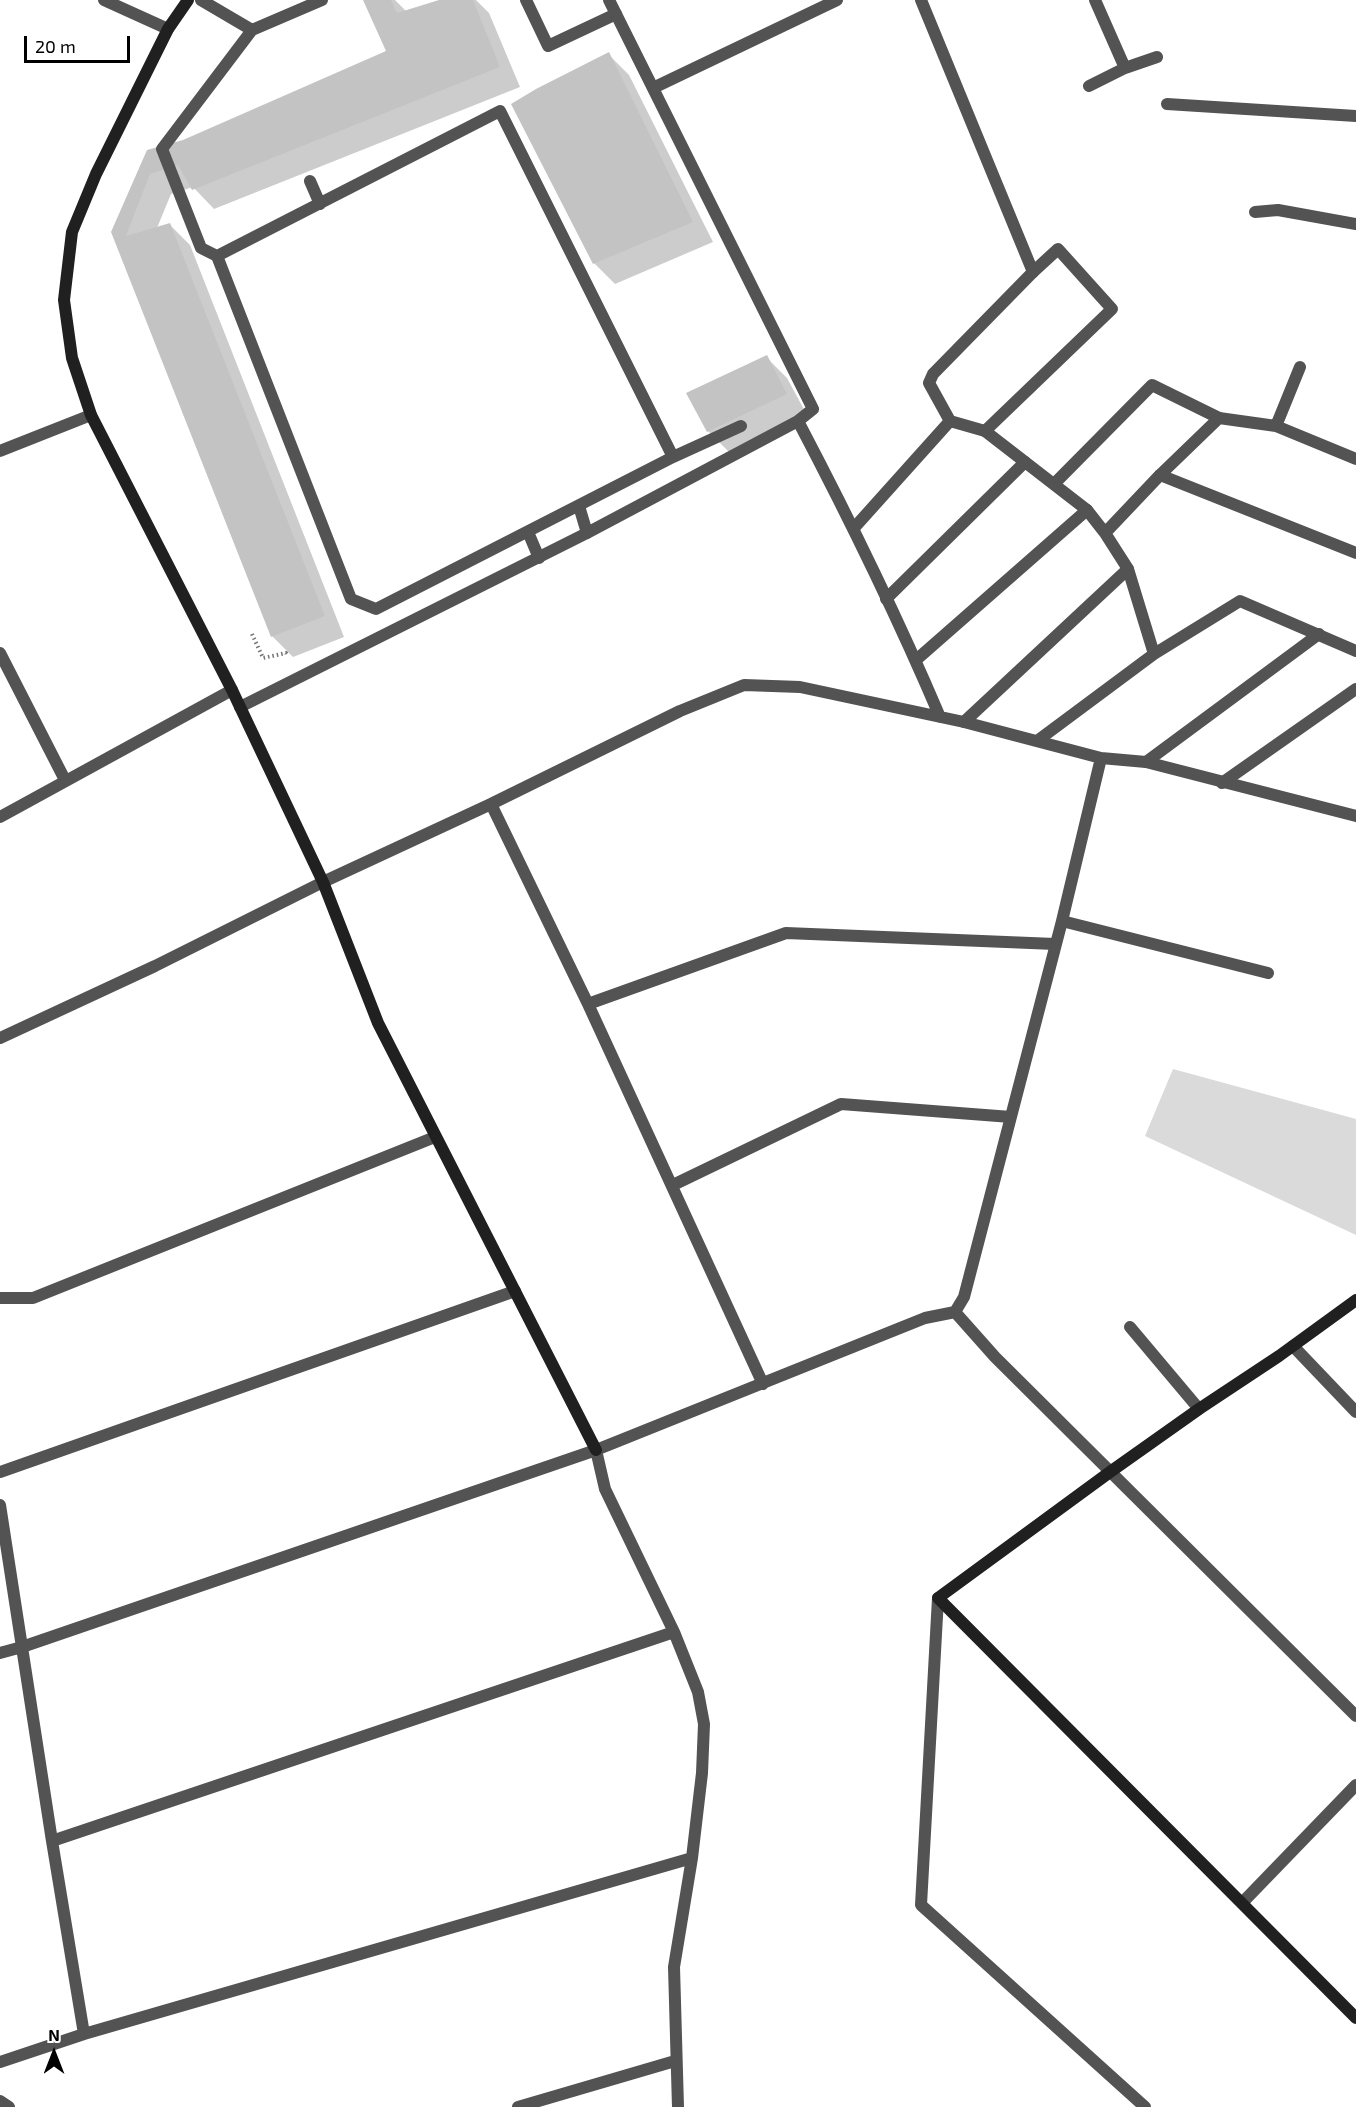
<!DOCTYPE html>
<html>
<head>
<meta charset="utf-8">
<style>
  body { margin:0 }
  #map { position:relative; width:1356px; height:2107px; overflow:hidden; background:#fff; font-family:"Exo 2",sans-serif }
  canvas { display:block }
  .north { position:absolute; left:24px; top:2023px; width:60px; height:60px; -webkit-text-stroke:4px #fff; paint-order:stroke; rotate:0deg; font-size:16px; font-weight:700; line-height:24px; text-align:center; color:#000 }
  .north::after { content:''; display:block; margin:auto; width:21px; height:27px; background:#000; clip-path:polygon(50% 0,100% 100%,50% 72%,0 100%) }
  .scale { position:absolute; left:24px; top:36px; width:106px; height:27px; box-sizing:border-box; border:3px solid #000; border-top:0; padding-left:8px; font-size:18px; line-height:21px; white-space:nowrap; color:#000; -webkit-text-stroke:4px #fff; paint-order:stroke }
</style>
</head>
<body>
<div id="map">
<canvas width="1356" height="2107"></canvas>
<div class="north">N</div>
<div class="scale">20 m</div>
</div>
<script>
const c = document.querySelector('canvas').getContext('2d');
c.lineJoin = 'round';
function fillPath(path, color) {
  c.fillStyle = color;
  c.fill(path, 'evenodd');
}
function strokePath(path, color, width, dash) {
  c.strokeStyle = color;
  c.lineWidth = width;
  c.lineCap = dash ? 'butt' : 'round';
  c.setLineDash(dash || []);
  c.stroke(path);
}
const green = new Path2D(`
  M 1173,1069 L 1356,1119 L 1356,1235 L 1145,1136 Z`);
const shadow = new Path2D(`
  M 365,0 L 395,0 L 407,12 L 444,0 L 476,0 L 489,13 L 520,87 L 214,209 L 193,187 L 171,194 L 157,228 L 170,225 L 190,245 L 344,637 L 293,657 L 272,636 L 113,232 L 148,151 L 184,142 L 388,52 Z
  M 608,54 L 629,75 L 713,242 L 615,284 L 594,263 L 513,105 Z
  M 766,357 L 787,378 L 807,415 L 729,452 L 708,431 Z`);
const building = new Path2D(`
  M 363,0 L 391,0 L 397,13 L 439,0 L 473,0 L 500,67 L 192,190 L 178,165 L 150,174 L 126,236 L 170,223 L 325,616 L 271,637 L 111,232 L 147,150 L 183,140 L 386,51 Z
  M 609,52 L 693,222 L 593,264 L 511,104 L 536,89 Z
  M 767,355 L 787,394 L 707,432 L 686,393 Z`);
const path = new Path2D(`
  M 252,634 L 263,658 L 286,653 L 287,655`);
const lane = new Path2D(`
  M 201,0 L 252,30 L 322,0
  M 526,0 L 548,46 L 616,14
  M 1167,104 L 1356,116
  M 310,181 L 320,204
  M 1255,212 L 1278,210 L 1356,224
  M 217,256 L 500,111 L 673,457 L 376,609 L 351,599 L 217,256 L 201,248 L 162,149 L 252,30
  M 985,431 L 950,421 L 929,383 L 933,374 L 1033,272
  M 673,457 L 741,426
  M 1160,475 L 1356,553
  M 1054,484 L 1152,385 L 1219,418
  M 579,506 L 587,533
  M 854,528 L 950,421
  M 528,532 L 539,558
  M 886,599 L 1025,462
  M 916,660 L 1087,510
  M 964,722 L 1128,569
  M 1146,762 L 1319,634
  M 1222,783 L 1356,689`);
const street = new Path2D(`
  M 104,0 L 168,29
  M 609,0 L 813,409 L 798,421
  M 921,0 L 1033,272 L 1058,249 L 1112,309 L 985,431 L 1087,510 L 1105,533 L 1128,569 L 1154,654
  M 1095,0 L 1125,68
  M 1089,86 L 1125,68 L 1157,57
  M 653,88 L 837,0
  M 1300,367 L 1276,426 L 1356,459
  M 0,451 L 91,415
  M 1105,533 L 1160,475 L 1219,418 L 1276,426
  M 0,653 L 65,780
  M 240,707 L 587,533 L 798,421 C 849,518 897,616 940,717
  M 1037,741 L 1154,654 L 1240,601 L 1356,651
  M 491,804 L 588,1004 L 763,1384
  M 0,817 L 232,690
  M 1062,921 L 1268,973
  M 588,1004 L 786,933 L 1055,944
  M 0,1038 L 155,966 L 323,882 L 491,804 L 680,711 L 744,685 L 800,687 L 964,722 L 1101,758 L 1146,762 L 1356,816
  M 673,1185 L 841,1104 L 1011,1117
  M 0,1298 L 33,1298 L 435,1137
  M 955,1312 L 995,1357 L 1356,1716
  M 1130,1327 L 1199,1409
  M 1293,1346 L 1356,1412
  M 596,1450 L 605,1489 L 674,1632 L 698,1692 L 704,1724 L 702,1773 L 692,1858 L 674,1967 L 678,2107
  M 0,1472 L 515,1291
  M 0,1505 L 52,1841 L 84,2034
  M 938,1598 L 921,1905 L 1145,2107
  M 0,1653 L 22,1647 L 596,1450 L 925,1318 L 955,1312 L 964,1297 L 1062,921 L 1101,758
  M 52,1841 L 674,1632
  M 1242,1903 L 1356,1785
  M 0,2062 L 84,2034 L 692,1858
  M 0,2101 L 9,2107
  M 518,2107 L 675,2061`);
const secondary = new Path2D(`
  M 188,0 L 168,29 L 96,174 L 72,232 L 64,300 L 72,358 L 91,415 L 232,690 L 323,882 L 378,1023 L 596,1450
  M 1356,1300 L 1279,1356 L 1199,1409 L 1110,1472 L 938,1598 L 1356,2018`);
fillPath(green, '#dadada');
fillPath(shadow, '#0003');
fillPath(building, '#c3c3c3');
strokePath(path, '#757575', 4, [1.5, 3]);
strokePath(lane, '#535353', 12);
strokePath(street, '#535353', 12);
strokePath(secondary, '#202020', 12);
</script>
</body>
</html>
